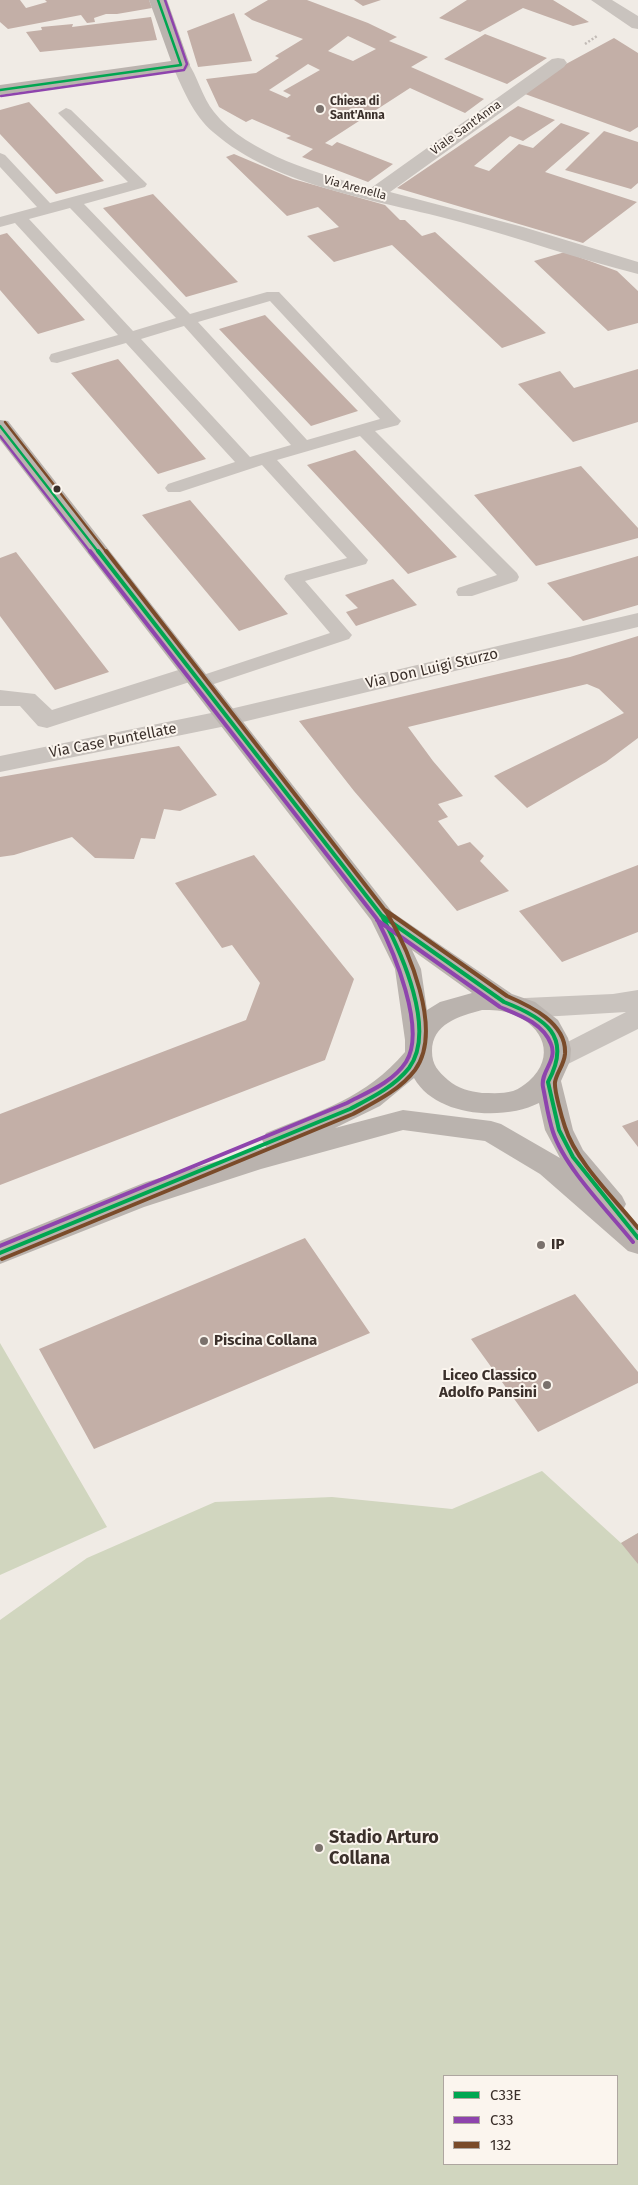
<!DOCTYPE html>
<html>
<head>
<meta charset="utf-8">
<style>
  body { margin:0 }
  #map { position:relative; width:638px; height:2185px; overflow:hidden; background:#f0ebe5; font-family:"Fira Sans",sans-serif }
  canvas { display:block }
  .legend { position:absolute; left:443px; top:2075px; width:175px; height:90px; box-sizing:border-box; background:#fbf5ee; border:1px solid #aea6a0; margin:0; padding:6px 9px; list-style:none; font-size:15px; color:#3b302b }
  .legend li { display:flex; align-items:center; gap:10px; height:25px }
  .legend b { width:25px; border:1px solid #aea6a0 }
</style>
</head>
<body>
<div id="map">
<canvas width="638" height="2185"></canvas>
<ul class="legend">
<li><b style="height:6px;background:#00a651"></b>C33E</li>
<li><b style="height:6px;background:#8e44ad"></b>C33</li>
<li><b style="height:6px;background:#7a4b2a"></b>132</li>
</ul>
</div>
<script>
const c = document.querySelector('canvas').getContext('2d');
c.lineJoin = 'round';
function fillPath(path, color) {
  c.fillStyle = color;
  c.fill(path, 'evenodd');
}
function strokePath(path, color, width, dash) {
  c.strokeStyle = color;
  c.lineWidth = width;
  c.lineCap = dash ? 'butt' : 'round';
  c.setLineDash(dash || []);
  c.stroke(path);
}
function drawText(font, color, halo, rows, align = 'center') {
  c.font = font + ' "Fira Sans",sans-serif';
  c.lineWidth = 4;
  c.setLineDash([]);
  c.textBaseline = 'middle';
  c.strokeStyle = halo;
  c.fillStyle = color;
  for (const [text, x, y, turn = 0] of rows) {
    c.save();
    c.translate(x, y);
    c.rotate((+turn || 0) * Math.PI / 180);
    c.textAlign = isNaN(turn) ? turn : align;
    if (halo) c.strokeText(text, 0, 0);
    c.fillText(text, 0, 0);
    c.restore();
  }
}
const green = new Path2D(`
  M 0,1343 L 107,1527 L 0,1575 Z
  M 542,1471 L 621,1543 L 638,1533 L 638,2185 L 0,2185 L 0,1620 L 87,1558 L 215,1502 L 332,1497 L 452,1509 ZM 444,2076 L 617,2076 L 617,2164 L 444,2164 Z`);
const building = new Path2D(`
  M 0,0 L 20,0 L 26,8 L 47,2 L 45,0 L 149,0 L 152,8 L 117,14 L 106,14 L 94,18 L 95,22 L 87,23 L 81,15 L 8,29 L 0,22 Z
  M 268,0 L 307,0 L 368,23 L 397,37 L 389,41 L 428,57 L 411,67 L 484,99 L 465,113 L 410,88 L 325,143 L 332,146 L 337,142 L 393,164 L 368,182 L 302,157 L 313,149 L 286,138 L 291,136 L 252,119 L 246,122 L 219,107 L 206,79 L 256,73 L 279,58 L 275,56 L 303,39 L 252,20 L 244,14 ZM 348,36 L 376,49 L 353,61 L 328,51 ZM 308,64 L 320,70 L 283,91 L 291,95 L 287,98 L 269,90 Z
  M 354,0 L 381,0 L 363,6 Z
  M 467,0 L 553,0 L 589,22 L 573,26 L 523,8 L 480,32 L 439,18 Z
  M 234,13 L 252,61 L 198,67 L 187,31 Z
  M 151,17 L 157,40 L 40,52 L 26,32 L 42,30 L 41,27 L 73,24 L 72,27 Z
  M 485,34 L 547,58 L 507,84 L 444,59 Z
  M 614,38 L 638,53 L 638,127 L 630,132 L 525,94 L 566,64 Z
  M 29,102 L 104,181 L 56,194 L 0,134 L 0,110 Z
  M 518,106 L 555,120 L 523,141 L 510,136 L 474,166 L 489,171 L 519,144 L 533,148 L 561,123 L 590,133 L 545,172 L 637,202 L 583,243 L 397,188 Z
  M 604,131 L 638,142 L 638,183 L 631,189 L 565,170 Z
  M 234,154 L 293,179 L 385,205 L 400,220 L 405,220 L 422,236 L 435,232 L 546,333 L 502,348 L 392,245 L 334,262 L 307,236 L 339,227 L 318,207 L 287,216 L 226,157 Z
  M 153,194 L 238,282 L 186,297 L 103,208 Z
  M 7,233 L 85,320 L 38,334 L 0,290 L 0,235 Z
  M 565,252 L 617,271 L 638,291 L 638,323 L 608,331 L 534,261 Z
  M 265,315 L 358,411 L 311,426 L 219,329 Z
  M 118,359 L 206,459 L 158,474 L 71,373 Z
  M 638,369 L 638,422 L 573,442 L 518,384 L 560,371 L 574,388 Z
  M 355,450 L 457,557 L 408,574 L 307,465 Z
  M 581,466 L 638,528 L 638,538 L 536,566 L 474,495 Z
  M 190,500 L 288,614 L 239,631 L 142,515 Z
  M 16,552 L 109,672 L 55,690 L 0,616 L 0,558 Z
  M 638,556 L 638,605 L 583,621 L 547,583 Z
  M 393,579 L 417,605 L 356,626 L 346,612 L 358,608 L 345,595 Z
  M 638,636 L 638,738 L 606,762 L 527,808 L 494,776 L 624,713 L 599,689 L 587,684 L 408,727 L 433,761 L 463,796 L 438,804 L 448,817 L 438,821 L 458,846 L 470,842 L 484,856 L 480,861 L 509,891 L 457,911 L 354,791 L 299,721 L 570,657 Z
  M 179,746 L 217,795 L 180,811 L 164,809 L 155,839 L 141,838 L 134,859 L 95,858 L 72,837 L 14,855 L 0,857 L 0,777 Z
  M 254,855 L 354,979 L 325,1060 L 0,1185 L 0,1114 L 246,1020 L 260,983 L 232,945 L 222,948 L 175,883 Z
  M 638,865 L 638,932 L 562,962 L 519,911 Z
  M 638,1120 L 638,1147 L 622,1126 Z
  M 305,1238 L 370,1333 L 94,1449 L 39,1349 Z
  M 575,1294 L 638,1372 L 638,1383 L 538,1432 L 471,1339 Z
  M 638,1533 L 638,1564 L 621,1543 Z`);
const path = new Path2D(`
  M 585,44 L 597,36`);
const service = new Path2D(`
  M 66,108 L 71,110 L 147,184 L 145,187 L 84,204 L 190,314 L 267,292 L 279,292 L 401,421 L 398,425 L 375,431 L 517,573 L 519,577 L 517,581 L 472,596 L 458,596 L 456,592 L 458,588 L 497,575 L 360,436 L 277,460 L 368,560 L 366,564 L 305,581 L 352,635 L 349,639 L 205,687 L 198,689 L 191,687 L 188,683 L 191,679 L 330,633 L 284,579 L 286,575 L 347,558 L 262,465 L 180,492 L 168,492 L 165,488 L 168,484 L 235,462 L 126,343 L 57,363 L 51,362 L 49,358 L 51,354 L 118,335 L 15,223 L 0,227 L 0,217 L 37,207 L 0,167 L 0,153 L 5,155 L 50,203 L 128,182 L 61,116 L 58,113 ZM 70,208 L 176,318 L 133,331 L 29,219 ZM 270,301 L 380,419 L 307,440 L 198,322 ZM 184,326 L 291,445 L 250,457 L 141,339 Z`);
const minor = new Path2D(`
  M 591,0 L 612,0 L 638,16 L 638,29 L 632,28 Z
  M 558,58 L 564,59 L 567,63 L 564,67 L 390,192 L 523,227 L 638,262 L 638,274 C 578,259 519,238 460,222 C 380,200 277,188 213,132 C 193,115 183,89 172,65 L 175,61 L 187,61 C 198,77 202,97 214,112 C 247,154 322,175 371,188 L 552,59 Z
  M 638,613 L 638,627 L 226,726 L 0,772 L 0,756 L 226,710 Z
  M 191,666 L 199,669 L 203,674 L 199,679 L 47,728 L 38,726 L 20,706 L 0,706 L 0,690 L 35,694 L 52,710 Z
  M 638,990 L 638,1029 L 558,1069 L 548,1066 L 544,1059 L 548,1052 L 626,1012 L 525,1018 L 516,1015 L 512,1008 L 516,1001 L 525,998 L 613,994 Z`);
const secondary = new Path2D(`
  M 149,0 L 167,0 L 190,65 L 187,69 L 0,95 L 0,85 L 171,61 Z
  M 0,420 L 8,421 L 392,912 L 512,994 L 535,1002 L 558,1020 L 568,1038 L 571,1049 L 570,1061 L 561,1081 L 573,1130 L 583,1150 L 622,1196 L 626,1204 L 622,1212 L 638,1226 L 638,1254 L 628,1251 L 540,1174 L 485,1141 L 403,1130 L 261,1169 L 144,1207 L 0,1264 L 0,1241 L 146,1182 L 266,1147 L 262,1140 L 266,1133 C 320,1111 366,1098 405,1052 L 405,1040 L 395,969 L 371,920 L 0,440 ZM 412,950 L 472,993 L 440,1002 L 427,1010 L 421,969 ZM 482,1010 C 492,1010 503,1010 512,1014 C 544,1026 556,1057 529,1081 C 524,1085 519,1089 513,1091 C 503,1094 493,1093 482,1093 C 470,1091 458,1089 448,1080 C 438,1071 432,1065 432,1051 C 432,1024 459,1016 482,1010 ZM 414,1078 C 436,1117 503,1121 539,1103 L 545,1130 L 560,1158 L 501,1124 L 491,1121 L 403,1110 L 335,1128 L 380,1106 Z`);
const bus1Far1 = new Path2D(`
  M 0,90 L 181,65 L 158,0
  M 0,426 L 99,553`);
const bus1 = new Path2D(`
  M 381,915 L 504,1002 C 545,1018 573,1036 548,1082 L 559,1130 L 573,1157 L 638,1238
  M 0,1253 L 350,1109 C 371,1098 394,1087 409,1068 C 437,1030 401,952 382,916 L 98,551`);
const bus2Far1 = new Path2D(`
  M 1,96 L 184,70 L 187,64 L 165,0
  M 0,436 L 91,553`);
const bus2 = new Path2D(`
  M 377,920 L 500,1007 C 519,1015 543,1023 551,1044 C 558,1060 540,1072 543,1087 C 546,1101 548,1117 553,1132 C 565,1168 608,1211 633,1242
  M 0,1246 L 347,1103 C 368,1092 393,1082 406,1062 C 427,1029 393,950 377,919 L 90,551`);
const bus3Far1 = new Path2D(`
  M 5,422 L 107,553`);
const bus3 = new Path2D(`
  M 385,910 L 507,996 C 530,1006 567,1023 565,1054 C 564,1065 557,1072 555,1082 C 554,1090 562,1118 565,1127 C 576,1162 615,1199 638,1228
  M 2,1259 L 353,1114 C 375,1102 400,1090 415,1070 C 444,1030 408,949 387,913 L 106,551`);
const markers = [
  [320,109,5,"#7a716c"],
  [57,489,4.5,"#3b302b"],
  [541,1245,5,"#7a716c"],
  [204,1341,5,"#7a716c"],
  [547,1385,5,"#7a716c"],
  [319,1848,5,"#7a716c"]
];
const farPoinames = [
  ["Chiesa di",330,102],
  ["Sant'Anna",330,116]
];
const farStreetnames = [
  ["Viale Sant'Anna",466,128,-36],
  ["Via Arenella",355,188,15]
];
const streetNames = [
  ["Via Don Luigi Sturzo",432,669,-13],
  ["Via Case Puntellate",113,741,-11]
];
const poiNames = [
  ["IP",551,1245],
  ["Piscina Collana",214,1341],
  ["Liceo Classico",537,1376,"right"],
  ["Adolfo Pansini",537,1393,"right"]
];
const nearPoinames = [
  ["Stadio Arturo",329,1838],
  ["Collana",329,1859]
];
fillPath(green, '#d1d6bf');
fillPath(building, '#c3afa7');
strokePath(path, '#c2bbb6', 2.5, [2, 2]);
fillPath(service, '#c9c3be');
fillPath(minor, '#c9c3be');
fillPath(secondary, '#bab3ae');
strokePath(bus1Far1, '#00a651', 2.5);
strokePath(bus1, '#00a651', 4);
strokePath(bus2Far1, '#8e44ad', 2.5);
strokePath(bus2, '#8e44ad', 4);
strokePath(bus3Far1, '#7a4b2a', 2.5);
strokePath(bus3, '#7a4b2a', 4);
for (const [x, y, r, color] of markers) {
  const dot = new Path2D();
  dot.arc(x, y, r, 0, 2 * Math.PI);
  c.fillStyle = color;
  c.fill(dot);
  strokePath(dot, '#fbf5ee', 2);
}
drawText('bold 12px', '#3b302b', '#fbf5ee', farPoinames, 'left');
drawText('12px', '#3b302b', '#fbf5ee', farStreetnames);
drawText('15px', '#3b302b', '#fbf5ee', streetNames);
drawText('bold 15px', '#3b302b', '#fbf5ee', poiNames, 'left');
drawText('bold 18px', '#3b302b', '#fbf5ee', nearPoinames, 'left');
</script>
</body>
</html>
